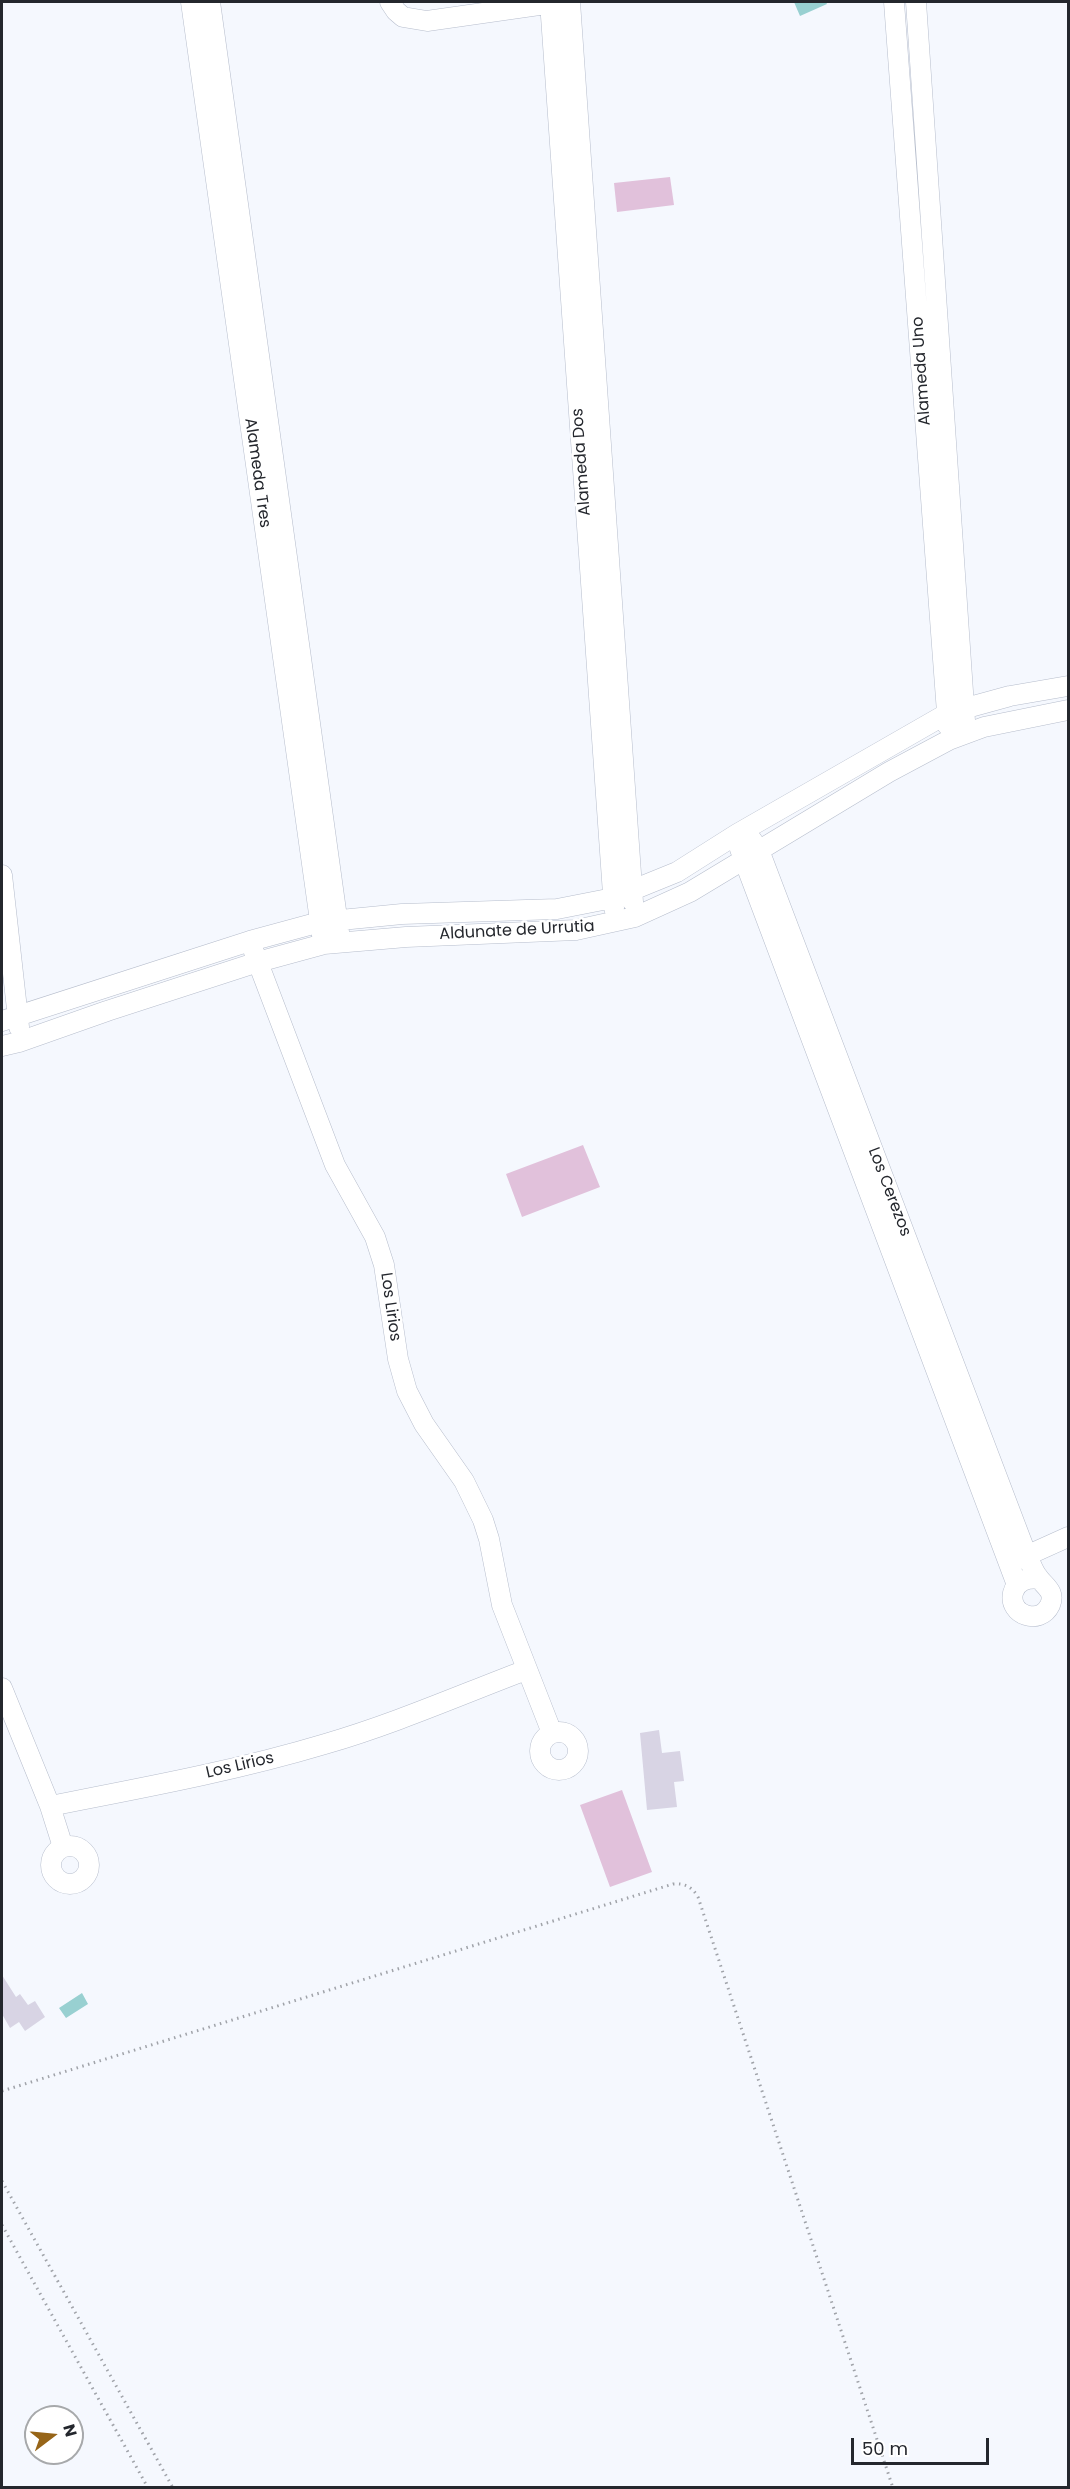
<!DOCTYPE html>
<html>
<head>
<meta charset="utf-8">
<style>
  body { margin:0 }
  #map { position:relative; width:1070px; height:2489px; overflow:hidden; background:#f5f8fe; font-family:Poppins,sans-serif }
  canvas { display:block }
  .frame { position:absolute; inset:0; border:3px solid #24272d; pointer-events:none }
  .north { position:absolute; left:24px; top:2405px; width:60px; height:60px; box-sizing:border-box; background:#fff; border:2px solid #a7a9ab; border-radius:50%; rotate:74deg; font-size:16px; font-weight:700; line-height:24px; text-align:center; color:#24272d }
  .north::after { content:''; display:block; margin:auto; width:21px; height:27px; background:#976518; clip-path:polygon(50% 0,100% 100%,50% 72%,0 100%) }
  .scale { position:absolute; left:851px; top:2438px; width:138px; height:27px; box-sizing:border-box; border:3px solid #24272d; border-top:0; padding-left:8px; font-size:18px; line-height:21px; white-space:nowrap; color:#24272d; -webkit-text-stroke:4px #fff; paint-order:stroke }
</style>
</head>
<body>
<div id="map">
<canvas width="1070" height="2489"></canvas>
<div class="frame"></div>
<div class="north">N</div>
<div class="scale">50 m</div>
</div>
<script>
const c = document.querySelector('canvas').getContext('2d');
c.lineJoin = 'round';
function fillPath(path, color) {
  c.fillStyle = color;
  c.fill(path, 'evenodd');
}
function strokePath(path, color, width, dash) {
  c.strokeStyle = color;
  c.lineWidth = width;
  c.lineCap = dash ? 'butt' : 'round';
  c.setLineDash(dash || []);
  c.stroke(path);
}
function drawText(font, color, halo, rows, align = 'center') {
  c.font = font + ' Poppins,sans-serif';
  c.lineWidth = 5;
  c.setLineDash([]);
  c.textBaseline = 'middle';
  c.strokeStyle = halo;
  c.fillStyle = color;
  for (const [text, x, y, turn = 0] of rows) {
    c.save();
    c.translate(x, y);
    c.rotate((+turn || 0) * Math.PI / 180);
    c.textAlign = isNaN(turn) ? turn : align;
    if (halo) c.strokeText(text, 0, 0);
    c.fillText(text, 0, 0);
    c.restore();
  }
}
const green = new Path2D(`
  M 670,177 L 674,205 L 617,212 L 614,183 Z
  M 583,1145 L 600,1187 L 522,1217 L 506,1174 Z
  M 622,1790 L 652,1872 L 610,1887 L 580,1805 Z`);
const water = new Path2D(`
  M 794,2 L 826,2 L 827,4 L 800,16 Z
  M 82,1993 L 88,2004 L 66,2018 L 59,2008 Z`);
const building = new Path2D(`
  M 659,1730 L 662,1753 L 680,1751 L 684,1781 L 674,1782 L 677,1807 L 647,1810 L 640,1733 Z
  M 2,1975 L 16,1997 L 20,1994 L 28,2005 L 35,2001 L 45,2017 L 25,2031 L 19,2022 L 10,2028 L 2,2014 Z`);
const path = new Path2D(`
  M 2,2091 L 673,1884 C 685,1883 692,1887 698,1897 L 893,2488
  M 2,2181 L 173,2488
  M 2,2225 L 148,2488`);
const street = new Path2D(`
  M 191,2 L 322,935
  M 210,2 L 339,932
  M 390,2 L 396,11 L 403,17 L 427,21 L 560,2
  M 550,2 L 614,908
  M 570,2 L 633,902
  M 894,2 L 948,726
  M 916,2 L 965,721
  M 751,839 L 759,850 L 1027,1556 C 1031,1563 1033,1571 1038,1577 C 1044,1586 1056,1591 1050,1605 C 1040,1626 1008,1615 1013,1593 C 1016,1581 1028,1577 1039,1579
  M 740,849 L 1017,1585
  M 2,875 L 19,1027
  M 254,952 L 335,1165 L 375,1237 L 384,1265 L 398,1359 L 407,1391 L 424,1424 L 464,1481 L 483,1520 L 489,1539 L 502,1605 L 552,1733
  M 2,1021 L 250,941 L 320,922 L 402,914 L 557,909 L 613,898 L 677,872 L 737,834 L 948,713 L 1010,696 L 1068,686
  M 2,1046 L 19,1042 L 107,1011 L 258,962 L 324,944 L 406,937 L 576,930 L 635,917 L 690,892 L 889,772 L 949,740 L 984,727 L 1068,710
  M 1017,1560 L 1068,1537
  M 2,1688 L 50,1806 L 63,1847
  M540 1751a19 19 0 1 1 38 0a19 19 0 1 1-38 0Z
  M 50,1806 C 142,1788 235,1771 325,1744 C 394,1724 460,1695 526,1670
  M51 1865a19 19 0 1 1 38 0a19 19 0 1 1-38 0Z`);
const streetNames = [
  ["Alameda Uno",922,371,-94],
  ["Alameda Dos",582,462,-94],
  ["Alameda Tres",257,473,82],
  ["Aldunate de Urrutia",517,931,-3],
  ["Los Cerezos",889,1192,69],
  ["Los Lirios",390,1307,82],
  ["Los Lirios",240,1766,-13]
];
fillPath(green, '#e1c1db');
fillPath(water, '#98d0d1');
fillPath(building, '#d8d4e4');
strokePath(street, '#b6bdcc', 21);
strokePath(path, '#a0a3a9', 3, [1.5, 4.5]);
strokePath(street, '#fff', 20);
drawText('16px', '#24272d', '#fff', streetNames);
</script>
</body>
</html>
